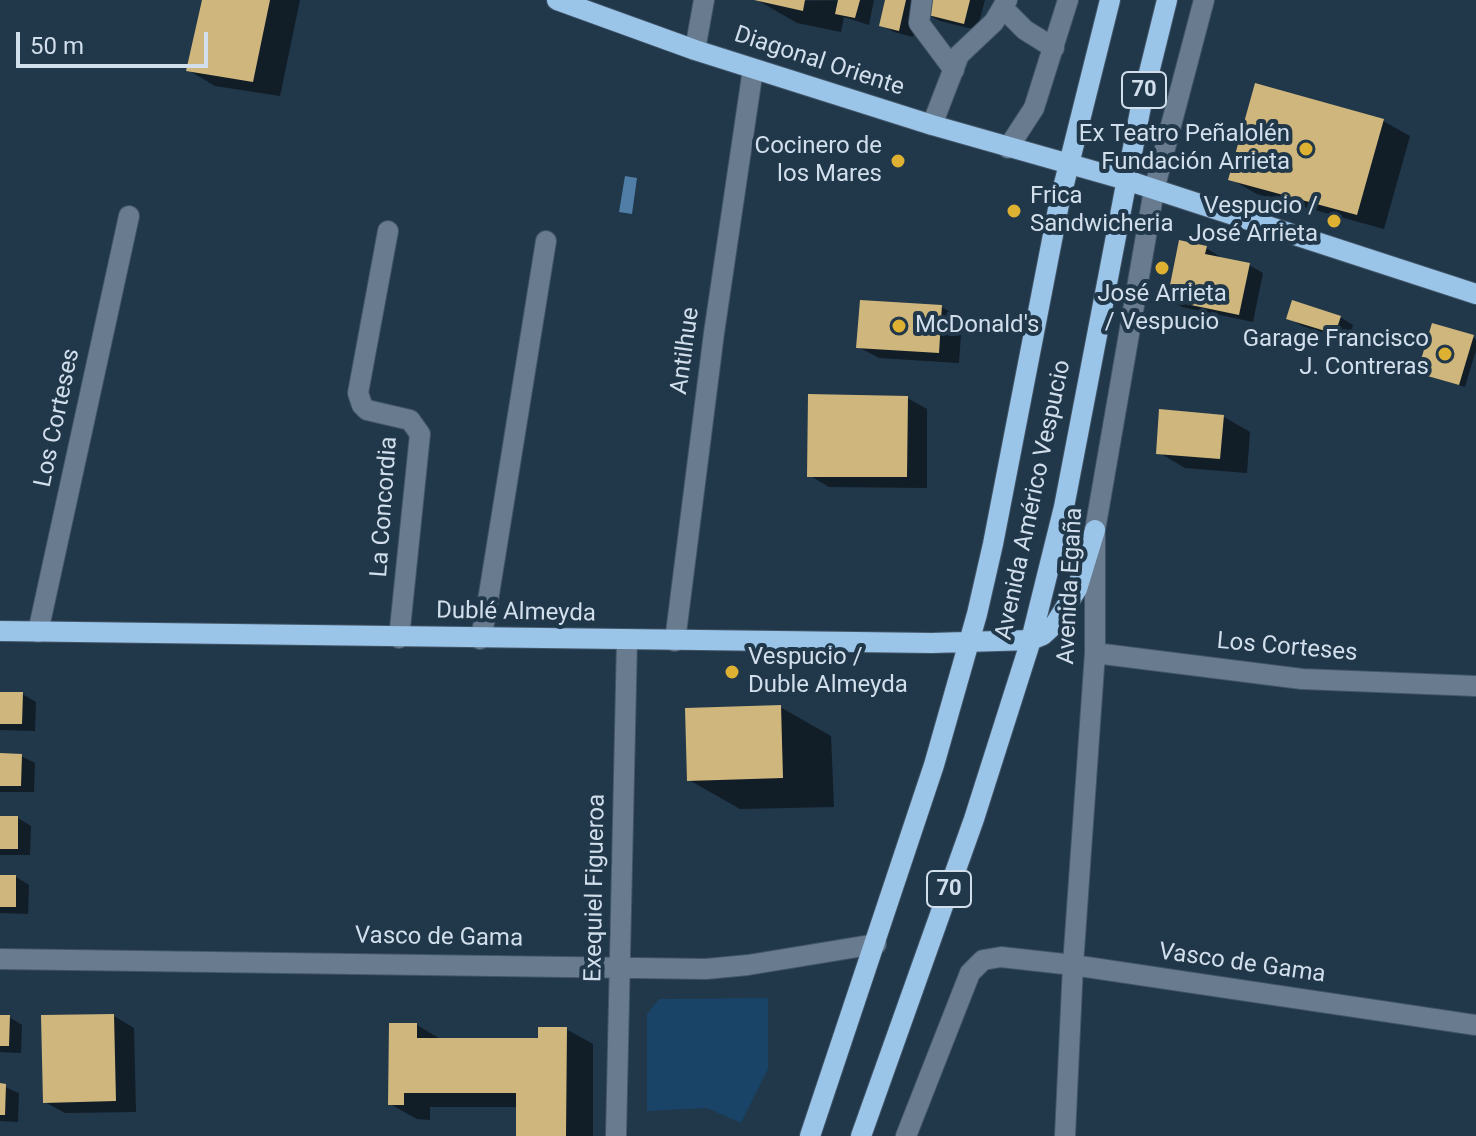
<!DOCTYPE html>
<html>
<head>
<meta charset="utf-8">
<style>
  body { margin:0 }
  #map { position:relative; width:1476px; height:1136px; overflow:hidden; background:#21374a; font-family:Roboto,sans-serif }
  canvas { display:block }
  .scale { position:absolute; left:16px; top:32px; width:192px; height:36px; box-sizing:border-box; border:4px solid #d1deeb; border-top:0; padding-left:10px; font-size:24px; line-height:28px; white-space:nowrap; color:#d1deeb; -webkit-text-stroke:6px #21374a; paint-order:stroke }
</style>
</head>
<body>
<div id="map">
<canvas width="1476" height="1136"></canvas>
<div class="scale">50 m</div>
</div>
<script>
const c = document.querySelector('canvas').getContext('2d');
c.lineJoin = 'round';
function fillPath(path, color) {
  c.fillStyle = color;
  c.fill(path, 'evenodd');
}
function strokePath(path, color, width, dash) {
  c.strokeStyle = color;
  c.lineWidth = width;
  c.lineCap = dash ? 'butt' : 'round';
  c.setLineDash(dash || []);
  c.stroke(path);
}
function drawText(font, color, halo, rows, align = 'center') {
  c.font = font + ' Roboto,sans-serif';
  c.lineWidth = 8;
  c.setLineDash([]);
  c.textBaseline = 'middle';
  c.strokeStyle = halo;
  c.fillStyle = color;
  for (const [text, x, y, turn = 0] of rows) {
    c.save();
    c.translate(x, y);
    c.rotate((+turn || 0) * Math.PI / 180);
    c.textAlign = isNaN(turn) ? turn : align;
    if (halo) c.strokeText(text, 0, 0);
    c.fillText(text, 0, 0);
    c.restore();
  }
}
const green = new Path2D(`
  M 768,998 L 768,1069 L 741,1123 L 707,1108 L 647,1111 L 647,1014 L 659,999 Z`);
const water = new Path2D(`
  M 625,176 L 637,178 L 632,214 L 619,212 Z`);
const shadow = new Path2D(`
  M 204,0 L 300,0 L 280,96 L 215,86 L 188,70 Z
  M 874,0 L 869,25 L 844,17 L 841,32 L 797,23 L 759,1 Z
  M 887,0 L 921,0 L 913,37 L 894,32 L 881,25 Z
  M 930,0 L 985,0 L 977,30 L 940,21 L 927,14 Z
  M 1383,121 L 1410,136 L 1384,229 L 1257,194 L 1230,179 Z
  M 1206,248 L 1219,256 L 1219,259 L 1249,265 L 1263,273 L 1253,322 L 1182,307 L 1169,299 Z
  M 941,307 L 962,318 L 959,363 L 879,358 L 858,347 Z
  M 1340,317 L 1353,325 L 1348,340 L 1302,326 L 1289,318 Z
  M 1473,337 L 1476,339 L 1476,350 L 1465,387 L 1425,375 Z
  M 907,398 L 927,409 L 927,488 L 829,487 L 809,475 Z
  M 1224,417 L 1250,432 L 1247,473 L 1185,468 L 1158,452 Z
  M 0,694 L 22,694 L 36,702 L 35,731 L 0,730 Z
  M 780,707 L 831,736 L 834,807 L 740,809 L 689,780 Z
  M 0,755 L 21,756 L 35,763 L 34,792 L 0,792 Z
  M 0,818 L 18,818 L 31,826 L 30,855 L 0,855 Z
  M 0,877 L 16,877 L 29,885 L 28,914 L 0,913 Z
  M 114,1016 L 134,1028 L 136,1112 L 65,1113 L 45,1102 Z
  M 0,1017 L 9,1017 L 22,1025 L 21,1053 L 0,1052 Z
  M 417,1025 L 442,1040 L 540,1040 L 566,1029 L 593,1044 L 593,1136 L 518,1136 L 518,1107 L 430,1107 L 430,1120 L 417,1119 L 390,1104 Z
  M 0,1085 L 19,1093 L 18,1122 L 0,1121 Z`);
const building = new Path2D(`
  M 202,0 L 270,0 L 253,82 L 186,71 Z
  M 754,0 L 805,0 L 803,11 Z
  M 838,0 L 860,0 L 855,18 L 835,14 Z
  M 885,0 L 906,0 L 899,31 L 879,26 Z
  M 928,0 L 970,0 L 964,24 L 924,14 Z
  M 1255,83 L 1384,119 L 1357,215 L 1228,180 Z
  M 1179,240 L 1207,246 L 1205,254 L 1250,263 L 1239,315 L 1167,300 Z
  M 860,300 L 942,305 L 939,353 L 856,348 Z
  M 1292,300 L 1341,316 L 1335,334 L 1286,319 Z
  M 1432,323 L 1474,335 L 1459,385 L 1417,373 Z
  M 808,394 L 908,396 L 907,477 L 807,477 Z
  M 1159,409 L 1224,415 L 1220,459 L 1156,454 Z
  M 0,692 L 23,692 L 22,724 L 0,724 Z
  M 781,705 L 783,778 L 687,781 L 685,708 Z
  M 0,753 L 22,754 L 21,786 L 0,786 Z
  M 0,816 L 18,816 L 18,849 L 0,849 Z
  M 0,875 L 16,875 L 16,907 L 0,907 Z
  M 114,1014 L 116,1101 L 43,1103 L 41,1015 Z
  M 0,1015 L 10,1015 L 9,1046 L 0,1046 Z
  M 389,1023 L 417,1023 L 417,1038 L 538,1038 L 538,1027 L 567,1027 L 566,1136 L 516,1136 L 516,1093 L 404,1093 L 404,1105 L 388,1105 Z
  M 0,1083 L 6,1084 L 5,1115 L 0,1115 Z`);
const minor = new Path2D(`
  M 922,0 L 919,23 L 954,70
  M 1004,9 L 1025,30 L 1054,48
  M 695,50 L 704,0
  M 932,125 L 959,55 L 994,22 L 1007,0
  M 1008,148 L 1034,108 L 1068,0
  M 388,231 L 358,393 L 362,405 L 367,410 L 410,420 L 420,434 L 399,638
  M 38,632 L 129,216
  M 480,639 L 485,619 L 546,241
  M 675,641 L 714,333 L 753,69
  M 1095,653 L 1302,679 L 1476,686
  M 0,959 L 706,969 L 748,965 L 876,944
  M 616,1136 L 627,640
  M 906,1136 L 970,973 L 983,960 L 1001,957 L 1073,965 L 1476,1025
  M 1065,1136 L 1073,965 L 1095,653 L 1095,530 L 1154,190 L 1204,0`);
const major = new Path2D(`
  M 557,0 L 695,50 L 932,125 L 1126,180 L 1476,294
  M 0,631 L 932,643 L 1031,640 L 1043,635 L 1055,624 L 1077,589 L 1095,530
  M 810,1136 L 934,765 L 977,614 L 993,544 L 1059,204 L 1110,0
  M 861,1136 L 974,819 L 1031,640 L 1064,507 L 1142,101 L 1167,0`);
const markers = [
  [1306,149,8,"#deb133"],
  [898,161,8,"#deb133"],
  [1014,211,8,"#deb133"],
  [1334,221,8,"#deb133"],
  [1162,268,8,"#deb133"],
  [899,326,8,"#deb133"],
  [1445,354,8,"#deb133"],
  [732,672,8,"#deb133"]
];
const shields = [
  [1144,90,44],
  [949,889,44]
];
const shieldNames = [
  ["70",1144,90],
  ["70",949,889]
];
const streetNames = [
  ["Diagonal Oriente",819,62,18],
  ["Antilhue",686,351,-82],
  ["Los Corteses",58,418,-78],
  ["Avenida Américo Vespucio",1034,500,-78],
  ["La Concordia",385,507,-86],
  ["Avenida Egaña",1071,586,-87],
  ["Dublé Almeyda",516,613,1],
  ["Los Corteses",1287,648,5],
  ["Exequiel Figueroa",596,888,-89],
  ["Vasco de Gama",439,938,1],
  ["Vasco de Gama",1242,964,8]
];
const poiNames = [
  ["Ex Teatro Peñalolén",1290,135],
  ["Fundación Arrieta",1290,163],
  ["Cocinero de",882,147],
  ["los Mares",882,175],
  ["Frica",1030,197,"left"],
  ["Sandwicheria",1030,225,"left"],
  ["Vespucio /",1318,207],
  ["José Arrieta",1318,235],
  ["José Arrieta",1162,295,"center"],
  ["/ Vespucio",1162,323,"center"],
  ["McDonald's",915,326,"left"],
  ["Garage Francisco",1429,340],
  ["J. Contreras",1429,368],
  ["Vespucio /",748,658,"left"],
  ["Duble Almeyda",748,686,"left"]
];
fillPath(green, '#194467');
fillPath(water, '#507ea7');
fillPath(shadow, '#0007');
fillPath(building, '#ceb67c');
strokePath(minor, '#415567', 22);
strokePath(major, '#415567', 22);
strokePath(minor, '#697c8f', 20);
strokePath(major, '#9bc4e9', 20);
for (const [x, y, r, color] of markers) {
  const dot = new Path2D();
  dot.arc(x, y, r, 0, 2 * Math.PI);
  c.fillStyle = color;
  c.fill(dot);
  strokePath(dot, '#21374a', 3);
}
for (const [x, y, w] of shields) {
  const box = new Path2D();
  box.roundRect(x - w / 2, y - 18, w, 36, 6);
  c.fillStyle = '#21374a';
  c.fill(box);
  strokePath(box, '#d1deeb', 2);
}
drawText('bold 22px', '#d1deeb', null, shieldNames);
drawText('24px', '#d1deeb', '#21374a', streetNames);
drawText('24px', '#d1deeb', '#21374a', poiNames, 'right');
</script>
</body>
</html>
